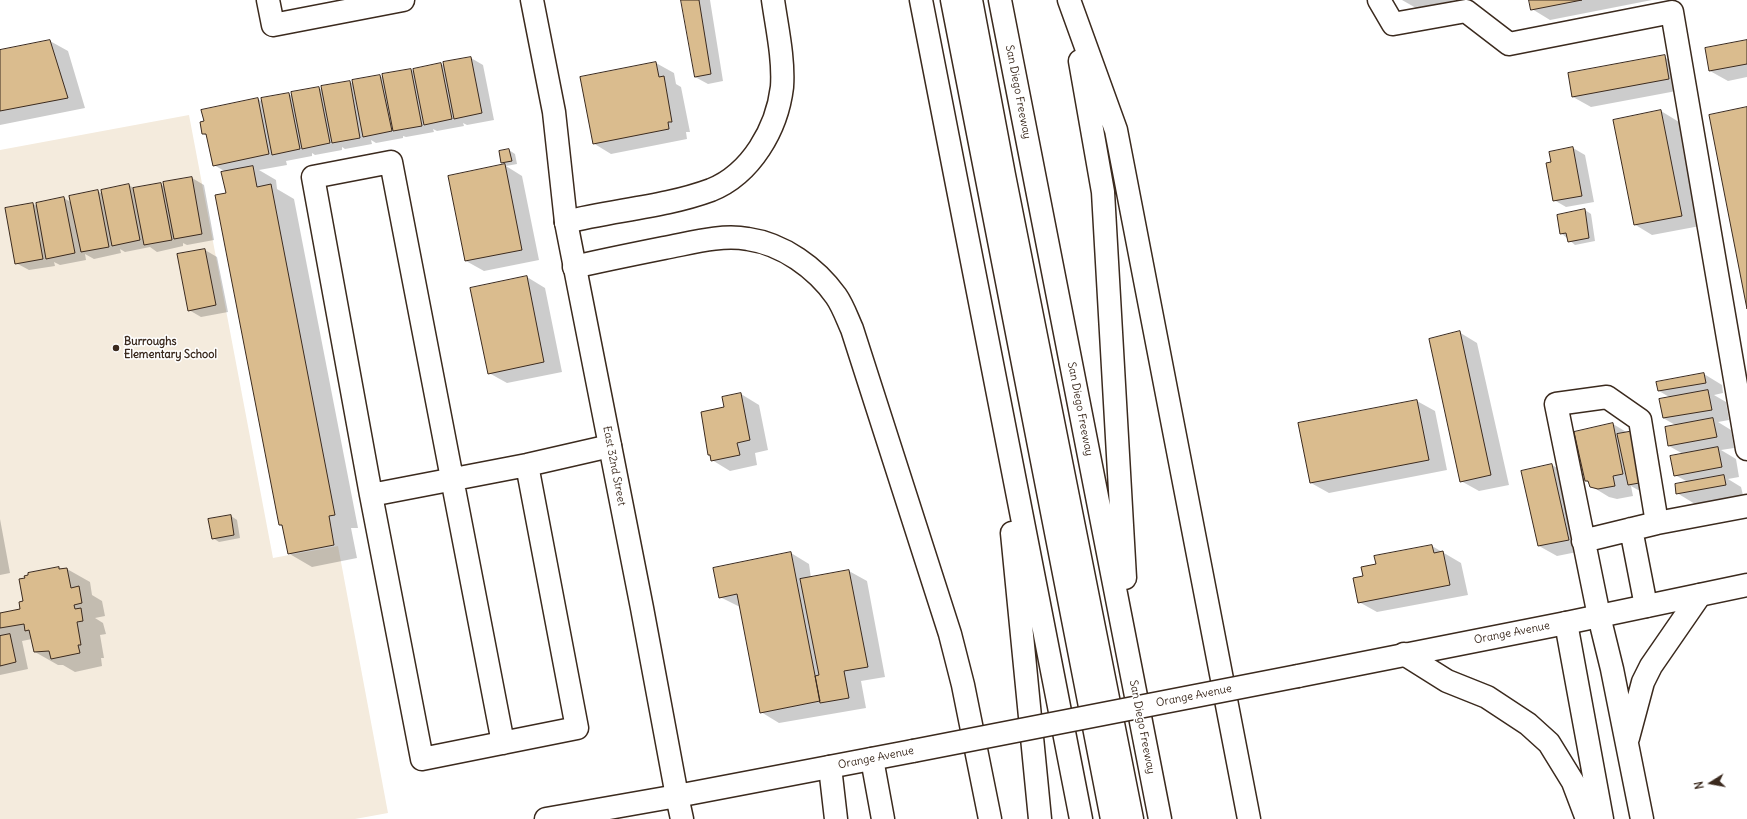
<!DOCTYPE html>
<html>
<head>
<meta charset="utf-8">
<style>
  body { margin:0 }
  #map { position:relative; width:1747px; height:819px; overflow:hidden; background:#fff; font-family:Delius,sans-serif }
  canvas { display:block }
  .north { position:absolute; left:1691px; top:763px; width:40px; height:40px; -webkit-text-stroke:3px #fff; paint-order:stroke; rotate:259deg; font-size:11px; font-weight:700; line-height:16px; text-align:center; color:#3b2a1e }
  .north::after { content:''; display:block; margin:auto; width:14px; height:18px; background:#3b2a1e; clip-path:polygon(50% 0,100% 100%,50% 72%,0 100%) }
</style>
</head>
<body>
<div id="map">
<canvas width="1747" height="819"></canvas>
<div class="north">N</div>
</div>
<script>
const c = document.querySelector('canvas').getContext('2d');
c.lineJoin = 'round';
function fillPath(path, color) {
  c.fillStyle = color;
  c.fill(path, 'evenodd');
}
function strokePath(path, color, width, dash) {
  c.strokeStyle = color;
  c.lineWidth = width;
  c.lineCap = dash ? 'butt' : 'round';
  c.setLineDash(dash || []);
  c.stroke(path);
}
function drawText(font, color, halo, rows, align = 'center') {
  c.font = font + ' Delius,sans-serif';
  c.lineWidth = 3;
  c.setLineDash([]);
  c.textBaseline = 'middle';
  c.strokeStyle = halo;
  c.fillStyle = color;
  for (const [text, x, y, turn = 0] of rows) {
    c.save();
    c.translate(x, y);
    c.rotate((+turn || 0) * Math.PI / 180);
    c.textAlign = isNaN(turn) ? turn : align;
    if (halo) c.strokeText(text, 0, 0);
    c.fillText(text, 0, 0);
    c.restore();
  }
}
const built = new Path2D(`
  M 189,115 L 273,558 L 338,546 L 388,813 L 355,819 L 0,819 L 0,150 Z`);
const shadow = new Path2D(`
  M 682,0 L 710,0 L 723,81 L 708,84 L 695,77 Z
  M 1402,0 L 1456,0 L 1416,8 Z
  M 1530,0 L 1652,0 L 1550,20 L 1532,9 Z
  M 50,41 L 68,51 L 85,108 L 0,125 L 0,51 Z
  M 1747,41 L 1747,77 L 1728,81 L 1710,71 Z
  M 1664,57 L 1682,67 L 1687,89 L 1591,107 L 1573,97 L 1569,74 Z
  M 471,58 L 483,65 L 494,120 L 467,125 L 463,123 L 464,126 L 437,131 L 433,129 L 434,132 L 406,137 L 403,136 L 403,138 L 376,143 L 371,140 L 372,144 L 345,149 L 342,147 L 342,150 L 315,155 L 312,153 L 312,156 L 286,161 L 287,165 L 259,170 L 276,180 L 277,189 L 294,199 L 358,528 L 351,528 L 357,558 L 312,567 L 288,553 L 283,527 L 280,525 L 227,194 L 226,172 L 214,165 L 208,136 L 203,134 L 258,99 L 263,102 L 262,99 L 289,94 L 292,96 L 319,88 L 323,90 L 350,82 L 354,84 L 380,76 L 384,78 L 411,70 L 414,71 L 441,64 L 445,66 Z
  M 656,63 L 674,73 L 676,84 L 681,87 L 690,132 L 686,132 L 687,139 L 611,154 L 593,143 Z
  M 1661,111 L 1679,122 L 1700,226 L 1652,235 L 1634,224 Z
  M 1573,148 L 1585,155 L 1594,202 L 1566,207 L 1554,200 L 1552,163 Z
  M 509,150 L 515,154 L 517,164 L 506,166 L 522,176 L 539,260 L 484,271 L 466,261 L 449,177 L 507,165 L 502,163 Z
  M 192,178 L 204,185 L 214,240 L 187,245 L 183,243 L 183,246 L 157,252 L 150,247 L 125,252 L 120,249 L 121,253 L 94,259 L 85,254 L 86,260 L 60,265 L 54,262 L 55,266 L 29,270 L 16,263 L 33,204 L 37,206 L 64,198 L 72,203 L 97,191 L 103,194 L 129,185 L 135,189 L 160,184 L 165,187 Z
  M 1585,210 L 1591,214 L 1595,241 L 1575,245 L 1561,233 Z
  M 205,250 L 217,257 L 228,312 L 201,317 L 189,310 Z
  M 527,277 L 545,288 L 562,372 L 507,383 L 489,373 Z
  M 1459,332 L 1477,343 L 1509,485 L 1479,491 L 1461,481 Z
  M 1704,374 L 1722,385 L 1723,393 L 1714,395 L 1726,402 L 1729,420 L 1718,422 L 1731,430 L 1734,448 L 1721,450 L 1736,459 L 1739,477 L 1728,479 L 1741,487 L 1743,495 L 1695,504 L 1677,493 L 1688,482 L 1675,475 L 1685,455 L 1669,446 L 1677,426 L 1663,418 L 1671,398 L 1659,391 Z
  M 741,394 L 759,405 L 768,450 L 755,453 L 757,465 L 730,471 L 712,460 L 711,456 L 708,454 L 703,425 Z
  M 1417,401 L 1435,411 L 1447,470 L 1329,493 L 1311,483 L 1299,424 Z
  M 1613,424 L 1628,433 L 1647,495 L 1631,486 L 1633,496 L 1617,499 L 1609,497 L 1591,486 L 1590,483 L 1586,481 Z
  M 1552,465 L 1570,475 L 1587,550 L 1557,556 L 1539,546 L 1523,471 Z
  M 231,516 L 237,520 L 240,538 L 219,542 L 213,538 Z
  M 0,519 L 10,573 L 0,575 Z
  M 1432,546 L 1461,563 L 1468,595 L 1377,612 L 1359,602 L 1364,577 L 1377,565 Z
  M 791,553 L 809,564 L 811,578 L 849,571 L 867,581 L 885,677 L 861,681 L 866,708 L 779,723 L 761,712 L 740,607 L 720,597 Z
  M 58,568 L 62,570 L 67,569 L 90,582 L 92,595 L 102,601 L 105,616 L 95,618 L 103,623 L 106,634 L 100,635 L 104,658 L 101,658 L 102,666 L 75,672 L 63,665 L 58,665 L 35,652 L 32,639 L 22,641 L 28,669 L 0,675 L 0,614 L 21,610 L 24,602 Z`);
const building = new Path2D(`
  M 681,0 L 699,0 L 711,74 L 695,77 Z
  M 1529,0 L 1582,0 L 1531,10 Z
  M 50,40 L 68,98 L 0,111 L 0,50 Z
  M 1747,40 L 1747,64 L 1709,71 L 1705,48 Z
  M 1665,55 L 1669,79 L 1572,97 L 1568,73 Z
  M 471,57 L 482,113 L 454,119 L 443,62 Z
  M 656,62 L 659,77 L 664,76 L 672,122 L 668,122 L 669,129 L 593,144 L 580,77 Z
  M 441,63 L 452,119 L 424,125 L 413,69 Z
  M 411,69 L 422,126 L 393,131 L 382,74 Z
  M 380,75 L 392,131 L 363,137 L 352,80 Z
  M 350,81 L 360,138 L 332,143 L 321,86 Z
  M 319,87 L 330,143 L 302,149 L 291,92 Z
  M 289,93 L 300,149 L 272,155 L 261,98 Z
  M 258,98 L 269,154 L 213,166 L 206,134 L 202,134 L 200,122 L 204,121 L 201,110 Z
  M 1747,107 L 1747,309 L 1709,115 Z
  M 1661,110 L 1682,216 L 1634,225 L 1613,120 Z
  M 1573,147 L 1582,196 L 1553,201 L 1546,163 L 1551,162 L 1549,152 Z
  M 509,149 L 512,161 L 501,163 L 499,151 Z
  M 505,164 L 522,250 L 465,261 L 448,176 Z
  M 253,166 L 257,187 L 271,184 L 335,515 L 329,516 L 334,545 L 288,554 L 282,525 L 279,525 L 215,195 L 226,193 L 221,172 Z
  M 192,177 L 202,234 L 174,239 L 163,182 Z
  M 161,183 L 172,240 L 144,245 L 133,188 Z
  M 129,184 L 140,240 L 112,246 L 101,190 Z
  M 98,190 L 109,247 L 81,252 L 69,196 Z
  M 64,197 L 75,253 L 46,259 L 36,203 Z
  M 33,203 L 43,259 L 15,264 L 5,208 Z
  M 1585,209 L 1589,238 L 1568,242 L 1566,233 L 1560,234 L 1557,215 Z
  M 205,249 L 216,305 L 188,311 L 177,254 Z
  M 527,276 L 544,362 L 488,374 L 470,288 Z
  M 1460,331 L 1491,475 L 1460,482 L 1429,339 Z
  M 1704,373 L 1706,383 L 1658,391 L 1656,382 Z
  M 1708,390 L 1712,410 L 1663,418 L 1659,399 Z
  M 741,393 L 750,440 L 737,443 L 740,455 L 711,461 L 710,455 L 708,455 L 701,412 L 724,407 L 722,397 Z
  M 1417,400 L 1429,460 L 1310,483 L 1298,423 Z
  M 1713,418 L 1717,437 L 1668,446 L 1665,427 Z
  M 1613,423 L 1623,474 L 1613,476 L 1615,486 L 1598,489 L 1590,487 L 1588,481 L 1585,481 L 1574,432 Z
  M 1634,431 L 1645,482 L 1628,485 L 1617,434 Z
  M 1718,447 L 1722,467 L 1674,476 L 1670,456 Z
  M 1552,464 L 1569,540 L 1538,546 L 1521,471 Z
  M 1724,475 L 1726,485 L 1676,494 L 1675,484 Z
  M 231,515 L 234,535 L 212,539 L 208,519 Z
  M 1432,545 L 1434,553 L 1443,551 L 1450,585 L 1358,603 L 1353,578 L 1363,576 L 1361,567 L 1376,564 L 1374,556 Z
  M 791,552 L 820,701 L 760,713 L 737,594 L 719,598 L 713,568 Z
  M 59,567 L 59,569 L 67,568 L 71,588 L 79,586 L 82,603 L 74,605 L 75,609 L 81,608 L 83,621 L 77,622 L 81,645 L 78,645 L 80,653 L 51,659 L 49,651 L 34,652 L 29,630 L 25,631 L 24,624 L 0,628 L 0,613 L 20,609 L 19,602 L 23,601 L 19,579 L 25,578 L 24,576 L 28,575 L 28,573 Z
  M 849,570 L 868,667 L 844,671 L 849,698 L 820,703 L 815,676 L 819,675 L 800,579 Z
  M 10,634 L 16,662 L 0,666 L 0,636 Z`);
const minor = new Path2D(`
  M 268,0 L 273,25 L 403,0
  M 532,0 L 554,112 L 566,222
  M 1379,0 L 1393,24 L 1466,11 L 1509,44 L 1672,12 L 1747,449
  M 527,465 L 577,728 L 422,759 L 371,495 L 527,465 L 610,446
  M 371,495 L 313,177 L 391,162 L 503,743
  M 1631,529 L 1646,606
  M 1583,541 L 1657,523 L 1747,506
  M 1599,616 L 1556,404 L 1607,397 L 1640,420 L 1657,523
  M 872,759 L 883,819
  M 830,767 L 836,819
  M 546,819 L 677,796 L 682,819`);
const major = new Path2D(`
  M 566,222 L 642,608 L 677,796 L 913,751
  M 1298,676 L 1566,623 L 1747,585`);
const highway = new Path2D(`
  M 921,0 L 1081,819
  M 952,0 L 1112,819
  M 971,0 L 1004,175 L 1132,819
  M 1000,0 L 1160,819
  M 1069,0 L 1116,130 L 1249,819
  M 1080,61 L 1103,192 L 1125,578
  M 566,222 C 614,210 665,207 711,190 C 751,174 777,129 782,87 C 784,59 777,28 773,0
  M 574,267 C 604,260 634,254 664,248 C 691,243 721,234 748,239 C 783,244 816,268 836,296 C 843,306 847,318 852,329 L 950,634 L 963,685 L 990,819
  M 1012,533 L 1040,819
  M 1599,616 L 1612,669 L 1642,819
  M 1566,623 L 1602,819
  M 1404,654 L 1447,681 L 1487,697 L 1528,724 L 1549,743 L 1573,782 L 1587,819
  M 1628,738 L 1643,682 L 1651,666 L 1700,595`);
const majorBridge = new Path2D(`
  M 913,751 L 1298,676`);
const markers = [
  [116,348,4,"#3b2a1e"]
];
const streetNames = [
  ["San Diego Freeway",1018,92,79],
  ["San Diego Freeway",1080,409,79],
  ["East 32nd Street",614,466,79],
  ["Orange Avenue",1512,633,-11],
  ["Orange Avenue",1194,696,-11],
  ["San Diego Freeway",1142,727,79],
  ["Orange Avenue",876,758,-11]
];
const poiNames = [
  ["Burroughs",124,342],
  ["Elementary School",124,355]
];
fillPath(built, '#f4ebdd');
fillPath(shadow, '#0003');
fillPath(building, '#dabc8e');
strokePath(building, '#3b2a1e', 1);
strokePath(minor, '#3b2a1e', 25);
strokePath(major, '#3b2a1e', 25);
strokePath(highway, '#3b2a1e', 25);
strokePath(minor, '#fff', 22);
strokePath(major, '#fff', 22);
strokePath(highway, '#fff', 22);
strokePath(majorBridge, '#3b2a1e', 25, []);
strokePath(majorBridge, '#fff', 22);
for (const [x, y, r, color] of markers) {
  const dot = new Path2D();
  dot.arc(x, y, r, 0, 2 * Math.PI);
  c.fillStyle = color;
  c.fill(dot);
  strokePath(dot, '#fff', 1.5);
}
drawText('11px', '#3b2a1e', '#fff', streetNames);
drawText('bold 11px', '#3b2a1e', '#fff', poiNames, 'left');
</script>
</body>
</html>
